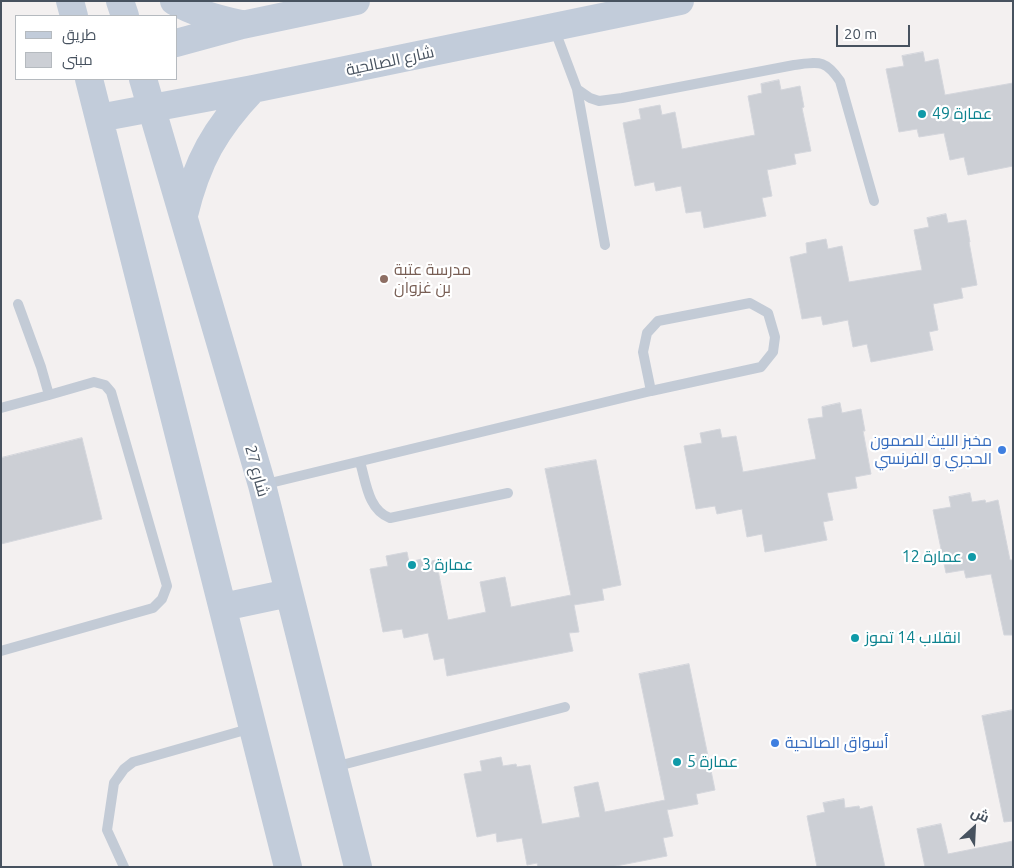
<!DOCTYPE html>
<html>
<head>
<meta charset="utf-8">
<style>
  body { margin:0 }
  #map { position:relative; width:1014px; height:868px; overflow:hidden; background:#f3f0f0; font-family:Ubuntu,Cairo,sans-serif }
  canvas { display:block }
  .frame { position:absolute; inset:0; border:2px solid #47525f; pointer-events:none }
  .legend { position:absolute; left:15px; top:15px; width:162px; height:65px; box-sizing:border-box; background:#fff; border:1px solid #b5babf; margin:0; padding:6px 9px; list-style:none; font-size:15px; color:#47525f }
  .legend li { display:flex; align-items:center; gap:10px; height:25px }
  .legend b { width:25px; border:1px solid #b5babf }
  .north { position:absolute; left:949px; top:803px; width:50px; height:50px; -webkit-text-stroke:4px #fff; paint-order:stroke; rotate:25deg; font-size:14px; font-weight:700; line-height:20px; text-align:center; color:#47525f }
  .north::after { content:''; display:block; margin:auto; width:18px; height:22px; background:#47525f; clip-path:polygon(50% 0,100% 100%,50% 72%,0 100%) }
  .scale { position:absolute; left:836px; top:25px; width:74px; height:22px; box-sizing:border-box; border:2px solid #47525f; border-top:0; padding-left:6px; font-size:15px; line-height:18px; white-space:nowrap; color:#47525f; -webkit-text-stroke:4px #fff; paint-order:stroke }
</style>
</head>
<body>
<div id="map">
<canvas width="1014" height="868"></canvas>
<div class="frame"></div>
<ul class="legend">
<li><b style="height:6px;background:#c2ccda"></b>طريق</li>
<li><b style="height:14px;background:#cccfd5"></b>مبنى</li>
</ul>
<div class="north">ش</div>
<div class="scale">20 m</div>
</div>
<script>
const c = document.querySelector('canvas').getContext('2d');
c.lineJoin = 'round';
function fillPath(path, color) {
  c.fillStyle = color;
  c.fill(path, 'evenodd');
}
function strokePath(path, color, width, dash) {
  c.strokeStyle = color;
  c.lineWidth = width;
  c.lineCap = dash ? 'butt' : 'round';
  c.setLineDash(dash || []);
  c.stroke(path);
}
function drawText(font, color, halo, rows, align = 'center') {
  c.font = font + ' Ubuntu,Cairo,sans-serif';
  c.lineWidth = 4.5;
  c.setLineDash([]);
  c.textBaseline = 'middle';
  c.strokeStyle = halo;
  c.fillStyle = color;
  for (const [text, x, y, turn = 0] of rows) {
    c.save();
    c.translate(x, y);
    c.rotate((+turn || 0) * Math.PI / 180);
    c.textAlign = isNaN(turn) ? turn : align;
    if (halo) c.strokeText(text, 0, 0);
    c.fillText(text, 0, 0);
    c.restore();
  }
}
const building = new Path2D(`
  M 923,52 L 925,62 L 938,59 L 945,95 L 1013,83 L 1013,166 L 968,175 L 964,157 L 950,160 L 944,133 L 919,137 L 917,129 L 899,132 L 886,69 L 904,66 L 902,56 Z
  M 779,80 L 781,90 L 800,86 L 804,107 L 802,108 L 811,151 L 794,154 L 796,164 L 767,170 L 772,196 L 762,198 L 766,216 L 704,228 L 701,211 L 686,213 L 681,186 L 656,191 L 654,182 L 635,186 L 623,123 L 641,119 L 639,109 L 660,105 L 662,115 L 675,112 L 682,149 L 755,135 L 748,96 L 762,93 L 761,84 Z
  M 946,214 L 948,223 L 966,220 L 970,242 L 969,242 L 977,285 L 961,288 L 963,298 L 933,304 L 938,330 L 929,332 L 933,350 L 871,362 L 867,344 L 853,347 L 848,320 L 823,325 L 821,316 L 802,319 L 790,257 L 807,253 L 806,243 L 826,239 L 828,249 L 842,246 L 849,282 L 922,270 L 914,230 L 929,227 L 927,218 Z
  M 840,403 L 842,413 L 861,409 L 865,431 L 863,431 L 871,474 L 855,477 L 857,488 L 827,493 L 833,520 L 823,522 L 827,540 L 765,552 L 762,534 L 747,537 L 742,509 L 717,514 L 715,506 L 696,509 L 684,446 L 702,443 L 700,433 L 720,429 L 722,438 L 736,436 L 743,472 L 816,459 L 808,419 L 823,417 L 822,407 Z
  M 82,438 L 102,519 L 1,544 L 1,458 Z
  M 596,460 L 621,585 L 602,589 L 604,600 L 574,605 L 579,632 L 569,633 L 573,651 L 447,676 L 444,658 L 434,660 L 428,633 L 404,638 L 402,629 L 383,632 L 370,569 L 388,566 L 386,556 L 407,552 L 409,562 L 422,559 L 423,563 L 436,560 L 448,620 L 486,612 L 480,582 L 505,577 L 511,607 L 571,595 L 545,469 Z
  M 970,493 L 972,502 L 985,500 L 986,503 L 998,500 L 1010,560 L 1013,560 L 1013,635 L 1004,635 L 991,574 L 966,578 L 964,570 L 946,573 L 933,510 L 951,507 L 949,497 Z
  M 689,664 L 715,790 L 696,794 L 698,804 L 667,810 L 673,836 L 663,838 L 667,856 L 611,867 L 538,867 L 537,863 L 527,865 L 522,838 L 497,842 L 496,833 L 477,837 L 464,774 L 482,771 L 480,761 L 501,757 L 503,766 L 516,764 L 517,767 L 530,765 L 542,824 L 580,817 L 574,787 L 598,782 L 605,812 L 665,800 L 639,674 Z
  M 1013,710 L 1013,821 L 1004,822 L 982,716 Z
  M 844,799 L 845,808 L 859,806 L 860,809 L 872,806 L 885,867 L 817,867 L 807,816 L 825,812 L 823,803 Z
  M 941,824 L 948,854 L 1013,841 L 1013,867 L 925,867 L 917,829 Z`);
const service = new Path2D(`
  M 554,28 L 577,89 L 590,98 L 599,101 L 622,98 L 794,65 C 819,62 825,59 840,81 L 874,201
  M 577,89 L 605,245
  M 1,408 L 49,395
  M 360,462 C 366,482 368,510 390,518 L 508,493
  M 262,485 L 651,391 L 761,367 L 773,352 L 775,337 L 768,313 L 750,303 L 658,321 L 647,333 L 643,352 L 651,391
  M 1,651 L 153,608 L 162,599 L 167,586 L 111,392 L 105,385 L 94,382 L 49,395 L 41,367 L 18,304
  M 334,767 L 565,707
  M 124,867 L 107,830 L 114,783 L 124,769 L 133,762 L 252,728`);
const secondary = new Path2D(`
  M 70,1 L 74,16
  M 120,1 L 125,16
  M 174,1 C 195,13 217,19 241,24
  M 176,43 L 242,25 L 356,1
  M 89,79 L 288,867
  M 143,79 L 262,485 L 358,867
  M 99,118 L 253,89 L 680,1
  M 184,215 C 197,161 215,129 253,89
  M 223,607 L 289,593`);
const markers = [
  [922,114,5,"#0f9aa8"],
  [384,279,5,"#8d6e63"],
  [1002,450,5,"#3f7fe0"],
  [972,557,5,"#0f9aa8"],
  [412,565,5,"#0f9aa8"],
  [855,638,5,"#0f9aa8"],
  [775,743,5,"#3f7fe0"],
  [677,762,5,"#0f9aa8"]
];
const streetNames = [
  ["شارع الصالحية",390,61,-12],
  ["شارع 27",257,471,75]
];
const cultureNames = [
  ["عمارة 49",932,114],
  ["عمارة 12",962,557,"right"],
  ["عمارة 3",422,565],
  ["انقلاب 14 تموز",865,638],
  ["عمارة 5",687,762]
];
const educationNames = [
  ["مدرسة عتبة",394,270],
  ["بن غزوان",394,288]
];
const shopNames = [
  ["مخبز الليث للصمون",992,441],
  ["الحجري و الفرنسي",992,459],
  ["أسواق الصالحية",785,743,"left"]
];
fillPath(building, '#cccfd5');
strokePath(building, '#d4d6dc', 1);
strokePath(service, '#c3cbd6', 10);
strokePath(secondary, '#c2ccda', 28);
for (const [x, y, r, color] of markers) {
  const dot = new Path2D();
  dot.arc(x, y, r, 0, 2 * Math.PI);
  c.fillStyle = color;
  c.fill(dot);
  strokePath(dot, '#fff', 2);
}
drawText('16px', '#47525f', '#fff', streetNames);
drawText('16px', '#0d838f', '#fff', cultureNames, 'left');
drawText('16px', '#785e54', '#fff', educationNames, 'left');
drawText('16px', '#366cbe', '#fff', shopNames, 'right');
</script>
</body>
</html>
